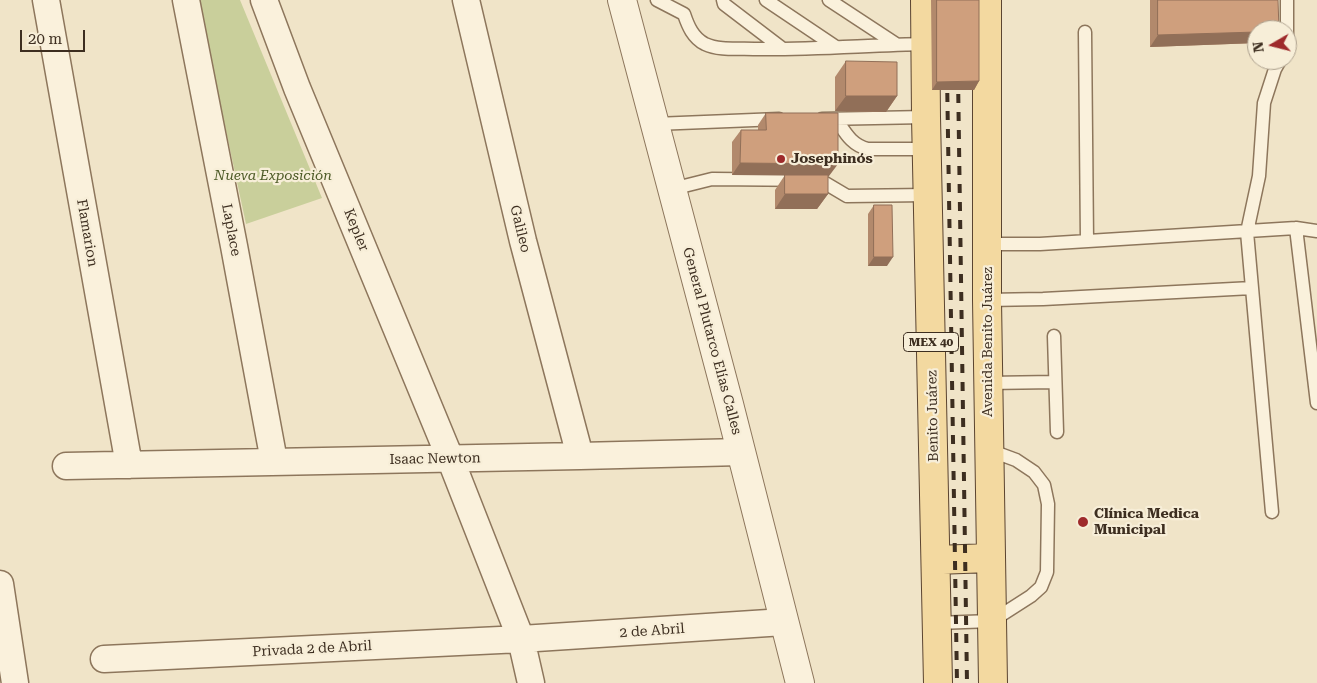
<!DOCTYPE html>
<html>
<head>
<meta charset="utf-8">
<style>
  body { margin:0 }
  #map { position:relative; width:1317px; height:683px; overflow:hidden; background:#f0e4c8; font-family:"Roboto Serif",serif }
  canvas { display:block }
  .north { position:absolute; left:1247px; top:20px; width:50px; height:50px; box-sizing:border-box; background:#f7eed8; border:1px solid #ada18e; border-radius:50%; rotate:262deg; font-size:14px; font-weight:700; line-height:20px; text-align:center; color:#3d2e20 }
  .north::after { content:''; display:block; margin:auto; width:18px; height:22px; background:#9e2a2b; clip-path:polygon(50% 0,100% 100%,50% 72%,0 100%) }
  .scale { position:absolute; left:20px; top:30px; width:65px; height:22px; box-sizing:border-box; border:2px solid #3d2e20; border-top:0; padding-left:6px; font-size:15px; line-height:18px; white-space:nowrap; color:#3d2e20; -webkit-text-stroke:4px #f7eed8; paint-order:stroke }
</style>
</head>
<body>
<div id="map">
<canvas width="1317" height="683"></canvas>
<div class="north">N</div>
<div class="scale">20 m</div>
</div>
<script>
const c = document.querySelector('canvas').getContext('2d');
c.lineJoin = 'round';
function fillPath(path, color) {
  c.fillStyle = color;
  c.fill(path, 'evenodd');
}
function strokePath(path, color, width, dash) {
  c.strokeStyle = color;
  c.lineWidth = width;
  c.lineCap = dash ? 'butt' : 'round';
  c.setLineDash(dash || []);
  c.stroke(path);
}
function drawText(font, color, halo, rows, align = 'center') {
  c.font = font + ' "Roboto Serif",serif';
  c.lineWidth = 4.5;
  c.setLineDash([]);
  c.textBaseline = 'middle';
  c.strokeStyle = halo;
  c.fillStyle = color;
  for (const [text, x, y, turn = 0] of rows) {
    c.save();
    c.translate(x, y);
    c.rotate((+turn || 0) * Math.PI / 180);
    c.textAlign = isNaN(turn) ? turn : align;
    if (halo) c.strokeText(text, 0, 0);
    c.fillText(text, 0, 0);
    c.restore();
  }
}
const green = new Path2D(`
  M 198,0 L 240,0 L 322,198 L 246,224 Z`);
const service = new Path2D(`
  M 657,0 L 684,14 C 688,26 693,38 705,44 C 720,51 739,48 754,49 C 811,50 869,45 926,44
  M 723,0 L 724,4 L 783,49
  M 766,0 L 836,47
  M 829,0 L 896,44
  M 1287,0 L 1287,50
  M 1085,32 L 1087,241
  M 822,119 L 926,117
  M 836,119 C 845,132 851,145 868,149 L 927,149
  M 655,124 L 779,119
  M 672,189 L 712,179 L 820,180 L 847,196 L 927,195
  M 1296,228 L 1317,403
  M 987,244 L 1040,244 L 1296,228 L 1317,231
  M 987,300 L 1043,299 L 1252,288
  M 1054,336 L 1057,432
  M 988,383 L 1055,382
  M 1272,512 L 1247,232 L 1259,176 L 1264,103 L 1275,69 L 1280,60
  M 937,623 L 992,621 L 1031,596 L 1041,587 L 1047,572 L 1048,504 L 1044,485 L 1034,472 L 1016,460 L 989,450`);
const minor = new Path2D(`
  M 46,0 L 129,465
  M 186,0 L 234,246 L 274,461
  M 264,0 L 297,88 L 450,458 L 521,639 L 531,683
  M 466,0 L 523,241 L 580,456
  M 66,466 L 580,456 L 741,452
  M 0,584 L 15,683
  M 104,659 L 521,639 L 784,622`);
const tertiary = new Path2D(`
  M 622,0 L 729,404 L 800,683`);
const primary = new Path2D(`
  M 925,0 L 926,117 L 938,683
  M 987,0 L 987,300 L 993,683
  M 936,560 L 990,558`);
const rail = new Path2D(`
  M 947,75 L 957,683
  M 958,76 L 967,683`);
const wall = new Path2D(`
  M 931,0 L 979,0 L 979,81 L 974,90 L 932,90 Z
  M 1150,0 L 1278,0 L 1257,30 L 1257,43 L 1150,47 Z
  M 846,61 L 897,96 L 886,112 L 835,111 L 835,77 Z
  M 766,113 L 829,176 L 828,176 L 828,194 L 817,209 L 775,209 L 775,190 L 785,175 L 732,175 L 732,142 L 741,130 L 758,130 L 758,125 Z
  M 874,205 L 887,266 L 868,266 L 868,214 Z`);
const shadedWall = new Path2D(`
  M 1257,32 L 1257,43 L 1150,47 L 1158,35 Z
  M 979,81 L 974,90 L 932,90 L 937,82 Z
  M 846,96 L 897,96 L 886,112 L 835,111 Z
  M 740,163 L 838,164 L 829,176 L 732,175 Z
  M 785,194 L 828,194 L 817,209 L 775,209 Z
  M 874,257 L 893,257 L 887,266 L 868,266 Z`);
const building = new Path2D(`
  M 937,0 L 979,0 L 979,81 L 937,82 Z
  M 1158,0 L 1278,0 L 1279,30 L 1257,30 L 1257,32 L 1158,35 Z
  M 846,61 L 897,62 L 897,96 L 846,96 Z
  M 766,113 L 838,113 L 838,164 L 740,163 L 741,130 L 766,130 Z
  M 785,175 L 828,175 L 828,194 L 785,194 Z
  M 874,205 L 892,205 L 893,257 L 874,257 Z`);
const markers = [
  [781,159,5,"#9e2a2b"],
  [1083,522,6,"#9e2a2b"]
];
const shields = [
  [931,342,55]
];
const shieldNames = [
  ["MEX 40",931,342]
];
const poiNames = [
  ["Josephino´s",791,159],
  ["Clínica Medica",1094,514],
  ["Municipal",1094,530]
];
const parkNames = [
  ["Nueva Exposición",273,176]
];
const streetNames = [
  ["Galileo",520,229,76],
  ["Laplace",231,230,79],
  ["Kepler",356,230,68],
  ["Flamarion",87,233,80],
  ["General Plutarco Elías Calles",712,341,75],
  ["Avenida Benito Juárez",988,342,-90],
  ["Benito Juárez",933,416,-91],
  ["Isaac Newton",435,459,-1],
  ["2 de Abril",652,631,-4],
  ["Privada 2 de Abril",312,649,-3]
];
fillPath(green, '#c9cf9b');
strokePath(service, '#8d765c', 15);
strokePath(minor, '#8d765c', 29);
strokePath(tertiary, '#8d765c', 30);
strokePath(primary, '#5b4430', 30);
strokePath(service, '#faf1dc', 12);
strokePath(minor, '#faf1dc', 26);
strokePath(tertiary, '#faf1dc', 28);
strokePath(primary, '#f3d9a0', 28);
strokePath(rail, '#3d2e20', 4, [9, 9]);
fillPath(wall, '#b2896c');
fillPath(shadedWall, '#916f58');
fillPath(building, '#cf9f7d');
strokePath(building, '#916f58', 1);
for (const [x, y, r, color] of markers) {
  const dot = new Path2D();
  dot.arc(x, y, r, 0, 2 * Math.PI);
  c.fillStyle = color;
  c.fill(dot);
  strokePath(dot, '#f7eed8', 2);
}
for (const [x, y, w] of shields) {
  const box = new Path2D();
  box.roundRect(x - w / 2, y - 9.5, w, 19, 4);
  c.fillStyle = '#f7eed8';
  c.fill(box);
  strokePath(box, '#3d2e20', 1);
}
drawText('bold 12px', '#3d2e20', null, shieldNames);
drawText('bold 14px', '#3d2e20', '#f7eed8', poiNames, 'left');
drawText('italic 14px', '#4d5a26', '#f7eed8', parkNames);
drawText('14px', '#3d2e20', '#f7eed8', streetNames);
</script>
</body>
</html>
